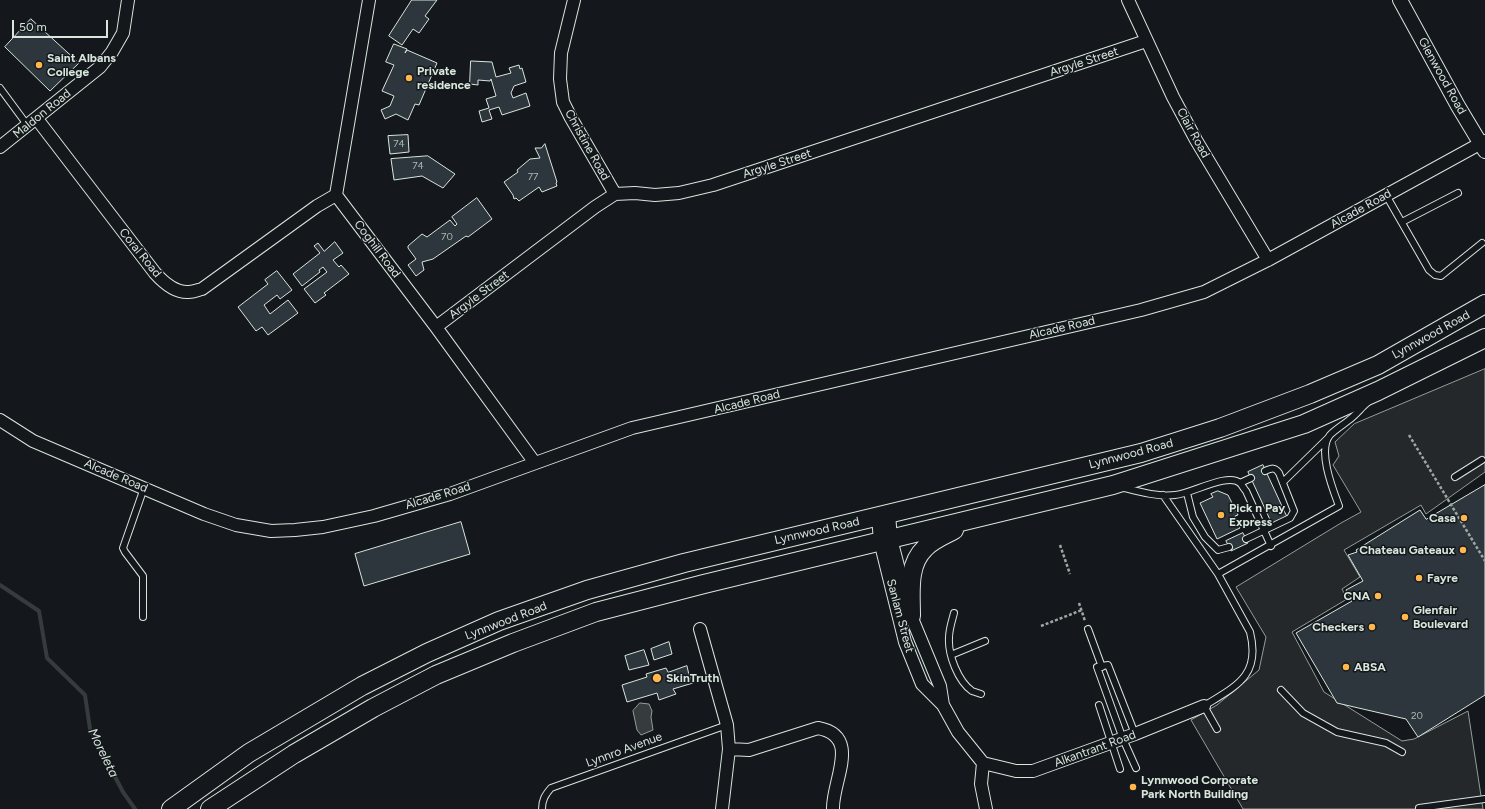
<!DOCTYPE html>
<html>
<head>
<meta charset="utf-8">
<style>
  body { margin:0 }
  #map { position:relative; width:1485px; height:809px; overflow:hidden; background:#14181c; font-family:Figtree,sans-serif }
  canvas { display:block }
  .scale { position:absolute; left:12px; top:20px; width:96px; height:18px; box-sizing:border-box; border:2px solid #d8e6dc; border-top:0; padding-left:5px; font-size:12px; line-height:14px; white-space:nowrap; color:#d8e6dc; -webkit-text-stroke:3px #14181c; paint-order:stroke }
</style>
</head>
<body>
<div id="map">
<canvas width="1485" height="809"></canvas>
<div class="scale">50 m</div>
</div>
<script>
const c = document.querySelector('canvas').getContext('2d');
c.lineJoin = 'round';
function fillPath(path, color) {
  c.fillStyle = color;
  c.fill(path, 'evenodd');
}
function strokePath(path, color, width, dash) {
  c.strokeStyle = color;
  c.lineWidth = width;
  c.lineCap = dash ? 'butt' : 'round';
  c.setLineDash(dash || []);
  c.stroke(path);
}
function drawText(font, color, halo, rows, align = 'center') {
  c.font = font + ' Figtree,sans-serif';
  c.lineWidth = 3;
  c.setLineDash([]);
  c.textBaseline = 'middle';
  c.strokeStyle = halo;
  c.fillStyle = color;
  for (const [text, x, y, turn = 0] of rows) {
    c.save();
    c.translate(x, y);
    c.rotate((+turn || 0) * Math.PI / 180);
    c.textAlign = isNaN(turn) ? turn : align;
    if (halo) c.strokeText(text, 0, 0);
    c.fillText(text, 0, 0);
    c.restore();
  }
}
const parking = new Path2D(`
  M 1485,369 L 1485,472 L 1426,514 L 1421,505 L 1344,550 L 1360,577 L 1342,589 L 1347,599 L 1292,632 L 1324,692 L 1402,741 L 1414,739 L 1468,711 L 1483,809 L 1243,809 L 1191,720 L 1217,705 L 1259,670 L 1266,637 L 1236,587 L 1341,523 L 1361,512 L 1333,465 L 1339,456 L 1335,442 L 1354,424 Z`);
const water = new Path2D(`
  M 640,703 L 649,704 L 652,711 L 651,717 L 653,730 L 641,735 L 637,730 L 633,711 Z`);
const stream = new Path2D(`
  M 0,585 L 39,611 L 47,658 L 85,695 L 90,729 L 123,792 L 135,809`);
const building = new Path2D(`
  M 412,0 L 437,0 L 425,16 L 429,19 L 419,33 L 413,29 L 402,45 L 389,36 Z
  M 31,19 L 79,63 L 50,91 L 5,47 Z
  M 394,44 L 407,49 L 405,53 L 407,50 L 437,63 L 419,105 L 415,104 L 408,120 L 396,114 L 385,119 L 381,110 L 390,106 L 394,96 L 382,91 L 394,65 L 386,62 Z
  M 471,61 L 492,62 L 496,77 L 511,73 L 509,68 L 519,65 L 520,69 L 522,68 L 526,82 L 514,86 L 511,93 L 513,98 L 526,93 L 530,106 L 502,115 L 499,107 L 489,110 L 492,119 L 482,122 L 479,111 L 489,108 L 486,99 L 496,96 L 491,79 L 490,81 L 478,80 L 478,85 L 470,84 Z
  M 408,135 L 409,152 L 390,154 L 388,136 Z
  M 545,144 L 557,182 L 556,183 L 557,186 L 542,192 L 539,187 L 519,201 L 516,198 L 514,199 L 513,195 L 504,182 L 518,172 L 517,170 L 530,159 L 540,158 L 535,148 L 541,148 Z
  M 428,156 L 455,174 L 443,188 L 422,176 L 394,180 L 391,159 Z
  M 477,198 L 492,219 L 468,237 L 466,236 L 433,259 L 422,262 L 424,270 L 416,276 L 408,265 L 416,259 L 408,248 L 408,246 L 422,234 L 427,237 L 450,220 L 455,226 L 457,224 L 452,217 Z
  M 335,242 L 343,253 L 333,260 L 339,267 L 341,265 L 349,274 L 324,293 L 326,295 L 315,303 L 304,289 L 327,272 L 323,267 L 319,270 L 320,272 L 302,286 L 293,274 L 320,253 L 314,246 L 318,243 L 324,251 Z
  M 277,271 L 292,290 L 280,299 L 277,295 L 264,305 L 270,314 L 288,300 L 298,313 L 268,335 L 262,327 L 256,331 L 238,307 L 268,284 L 265,280 Z
  M 1263,465 L 1287,517 L 1272,524 L 1248,472 Z
  M 1485,485 L 1485,695 L 1418,737 L 1406,719 L 1337,703 L 1296,633 L 1352,601 L 1346,590 L 1363,581 L 1348,555 L 1357,552 L 1356,550 L 1420,510 L 1426,519 Z
  M 1218,491 L 1228,495 L 1238,515 L 1235,516 L 1240,528 L 1217,539 L 1200,503 L 1213,497 L 1211,494 Z
  M 461,522 L 470,554 L 364,586 L 355,554 Z
  M 1243,533 L 1248,543 L 1231,551 L 1226,541 Z
  M 669,642 L 672,654 L 654,660 L 651,649 Z
  M 644,650 L 649,665 L 629,670 L 625,656 Z
  M 687,666 L 689,675 L 693,683 L 673,689 L 676,694 L 659,700 L 657,693 L 627,702 L 622,685 L 647,677 L 646,674 L 666,668 L 668,672 Z`);
const path = new Path2D(`
  M 1409,435 L 1485,561
  M 1060,545 L 1070,574
  M 1079,603 L 1085,621
  M 1041,626 L 1082,610`);
const service = new Path2D(`
  M 0,88 L 28,126
  M 1386,195 L 1429,270 L 1435,275 L 1441,276 L 1482,243
  M 1402,222 L 1458,193
  M 1455,477 L 1482,460
  M 1283,482 L 1328,438
  M 1240,483 L 1251,478
  M 1124,488 C 1140,492 1159,497 1175,495 C 1191,494 1228,472 1240,483 C 1242,485 1244,489 1246,491 L 1271,546
  M 1187,493 L 1193,517 L 1205,537 L 1218,550 L 1229,547
  M 1163,495 L 1218,574 L 1250,632 C 1261,676 1236,686 1204,706 L 1217,729
  M 1246,539 L 1290,518 L 1294,511 L 1279,473 C 1275,467 1272,468 1265,471
  M 1218,574 L 1339,506 C 1333,490 1317,450 1330,435 C 1336,429 1343,425 1349,420 C 1356,415 1361,408 1367,403
  M 954,613 C 952,621 949,629 949,638 C 948,655 958,681 972,691 C 975,692 978,693 981,694
  M 143,617 L 143,576 L 125,552 L 123,548 L 144,488
  M 1088,629 L 1102,667
  M 951,655 L 985,641
  M 1281,690 L 1303,713 L 1337,732 L 1386,743 L 1402,752
  M 1099,705 L 1120,769
  M 1135,734 L 1108,665 L 1097,667 L 1123,739 L 1136,768
  M 1419,808 L 1485,799
  M 542,809 C 542,800 545,795 551,788 L 727,725`);
const minor = new Path2D(`
  M 369,0 L 336,195 L 436,327 L 535,463
  M 574,0 L 561,53 L 560,79 L 563,102 L 571,118 L 615,194
  M 1128,0 L 1173,97 L 1196,140 L 1268,260
  M 37,119 L 155,273 C 163,282 176,293 189,292 C 193,292 198,290 202,289 L 317,206 L 336,195
  M 0,147 L 100,67 L 112,52 L 123,33 L 128,0
  M 436,327 L 595,207 L 615,194 L 635,193 L 655,195 L 679,193 L 713,185 L 1146,41
  M 0,420 L 33,441 L 204,514 L 236,525 L 271,531 L 295,530 L 323,527 L 374,516 L 450,494 L 632,428 L 1141,310 L 1204,292 L 1268,260 L 1485,141
  M 889,514 L 891,539 L 911,616 L 940,686 L 943,705 L 958,732 L 983,763 L 981,784 L 986,809
  M 878,517 L 880,541 L 905,642 L 922,684 L 943,705
  M 700,629 L 727,725 L 729,749 L 722,809
  M 729,749 L 749,750 L 818,728 C 862,736 832,781 833,809
  M 983,763 L 1016,771 L 1033,771 L 1135,734 L 1204,706`);
const tertiary = new Path2D(`
  M 1400,0 L 1458,106 L 1485,151`);
const primary = new Path2D(`
  M 911,616 C 911,593 907,565 925,548 C 932,540 945,535 954,530
  M 171,809 L 249,753 L 362,686 L 427,653 L 499,621 L 587,590 L 684,563 L 1141,453 L 1220,428 L 1310,394 L 1378,365 L 1485,304
  M 210,809 L 294,754 L 373,708 L 436,675 L 513,643 L 596,612 L 704,584 L 1113,485 L 1304,424 L 1378,391 L 1485,338`);
const markers = [
  [39,65,4,"#ffb74d"],
  [409,78,4,"#ffb74d"],
  [1221,515,4,"#ffb74d"],
  [1464,518,4,"#ffb74d"],
  [1463,550,4,"#ffb74d"],
  [1419,578,4,"#ffb74d"],
  [1378,596,4,"#ffb74d"],
  [1405,617,4,"#ffb74d"],
  [1372,627,4,"#ffb74d"],
  [1346,667,4,"#ffb74d"],
  [657,678,5,"#ffb74d"],
  [1133,787,4,"#ffb74d"]
];
const numberNames = [
  ["74",399,144],
  ["74",418,166],
  ["77",533,177],
  ["70",447,237],
  ["20",1417,716]
];
const poiNames = [
  ["Saint Albans",47,58],
  ["College",47,72],
  ["Private",417,71],
  ["residence",417,85],
  ["Pick n Pay",1229,508],
  ["Express",1229,522],
  ["Casa",1456,518,"right"],
  ["Chateau Gateaux",1455,550,"right"],
  ["Fayre",1427,578],
  ["CNA",1370,596,"right"],
  ["Glenfair",1413,610],
  ["Boulevard",1413,624],
  ["Checkers",1364,627,"right"],
  ["ABSA",1354,667],
  ["SkinTruth",666,678],
  ["Lynnwood Corporate",1141,780],
  ["Park North Building",1141,794]
];
const streetNames = [
  ["Argyle Street",1084,62,-18],
  ["Glenwood Road",1442,76,61],
  ["Maldon Road",42,114,-39],
  ["Clair Road",1193,133,61],
  ["Christine Road",587,145,61],
  ["Argyle Street",777,164,-18],
  ["Alcade Road",1361,209,-29],
  ["Coghill Road",377,249,53],
  ["Coral Road",140,253,51],
  ["Argyle Street",479,295,-37],
  ["Alcade Road",1062,328,-13],
  ["Lynnwood Road",1431,335,-29],
  ["Alcade Road",747,402,-14],
  ["Lynnwood Road",1131,454,-15],
  ["Alcade Road",116,476,23],
  ["Alcade Road",438,496,-17],
  ["Lynnwood Road",817,531,-13],
  ["Sanlam Street",900,616,75],
  ["Lynnwood Road",506,621,-21],
  ["Alkantrant Road",1095,749,-20],
  ["Lynnro Avenue",624,750,-20]
];
const waterNames = [
  ["Moreleta",103,753,64]
];
fillPath(parking, '#24282b');
strokePath(parking, '#939e99', 1);
fillPath(water, '#363b3e');
strokePath(water, '#939e99', 1);
strokePath(stream, '#363b3e', 4);
fillPath(building, '#2c363c');
strokePath(building, '#d8e6dc', 1);
strokePath(service, '#d8e6dc', 8);
strokePath(minor, '#d8e6dc', 14);
strokePath(tertiary, '#d8e6dc', 16);
strokePath(primary, '#d8e6dc', 20);
strokePath(path, '#9da8a2', 2.5, [3, 2]);
strokePath(service, '#14181c', 6);
strokePath(minor, '#14181c', 12);
strokePath(tertiary, '#14181c', 14);
strokePath(primary, '#14181c', 18);
for (const [x, y, r, color] of markers) {
  const dot = new Path2D();
  dot.arc(x, y, r, 0, 2 * Math.PI);
  c.fillStyle = color;
  c.fill(dot);
  strokePath(dot, '#14181c', 1.5);
}
drawText('10px', '#adbab4', null, numberNames);
drawText('bold 12px', '#d8e6dc', '#14181c', poiNames, 'left');
drawText('12px', '#d8e6dc', '#14181c', streetNames);
drawText('italic 13px', '#d8e6dc', '#14181c', waterNames);
</script>
</body>
</html>
